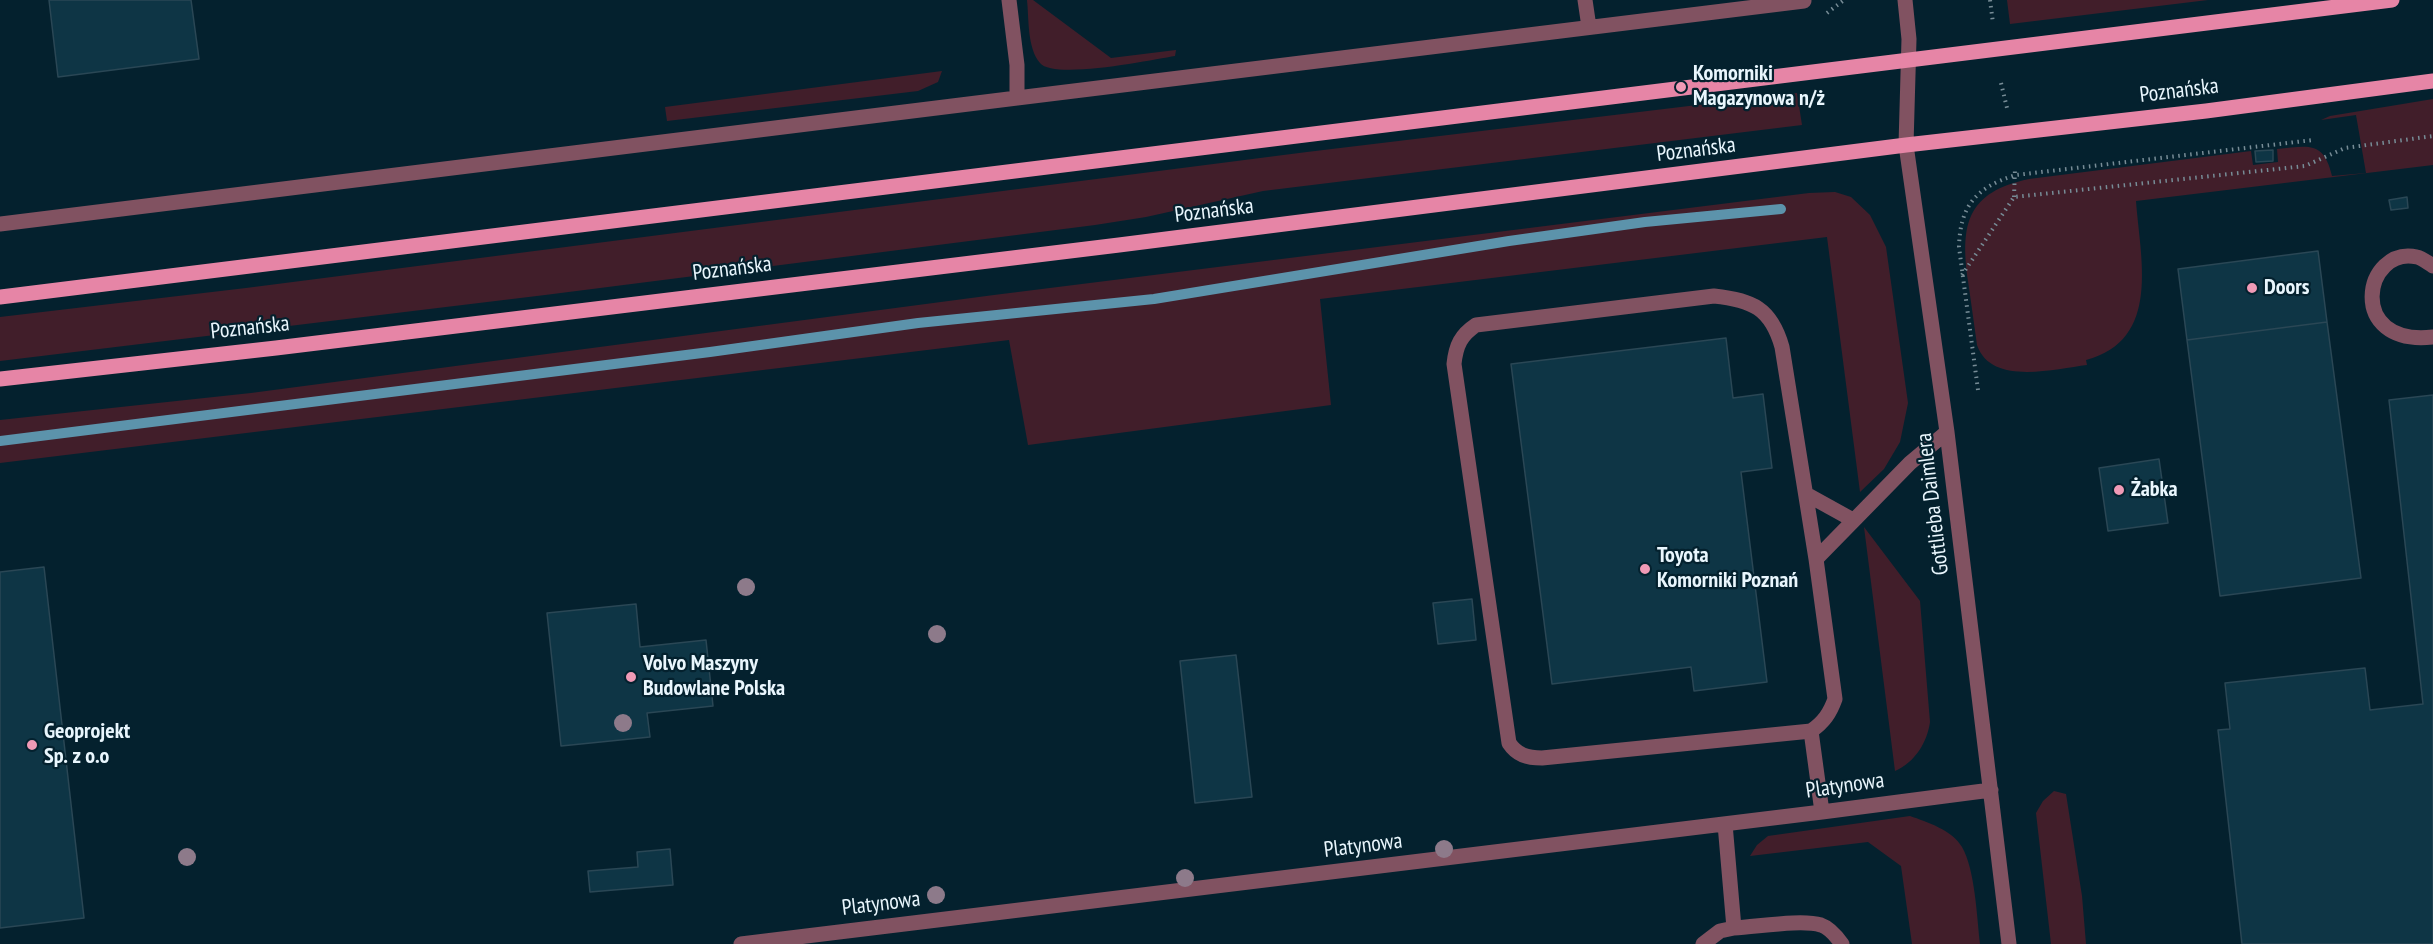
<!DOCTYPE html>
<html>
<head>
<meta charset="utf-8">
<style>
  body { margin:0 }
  canvas { display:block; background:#04212e }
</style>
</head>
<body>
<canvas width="2433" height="944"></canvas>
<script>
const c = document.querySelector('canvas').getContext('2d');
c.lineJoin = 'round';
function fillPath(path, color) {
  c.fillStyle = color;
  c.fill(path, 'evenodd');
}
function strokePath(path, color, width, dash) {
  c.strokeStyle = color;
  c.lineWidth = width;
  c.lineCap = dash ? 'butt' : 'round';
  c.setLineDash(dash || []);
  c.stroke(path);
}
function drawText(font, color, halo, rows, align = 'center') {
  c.font = font + ' "PT Sans Narrow",sans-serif';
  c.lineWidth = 4.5;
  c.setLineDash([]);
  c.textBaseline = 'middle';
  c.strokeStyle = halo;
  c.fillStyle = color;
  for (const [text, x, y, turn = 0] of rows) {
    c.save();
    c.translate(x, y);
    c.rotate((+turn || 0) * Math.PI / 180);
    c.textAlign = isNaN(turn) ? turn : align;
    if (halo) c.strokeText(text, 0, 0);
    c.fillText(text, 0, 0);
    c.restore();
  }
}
const green = new Path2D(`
  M 1027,0 L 1033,0 L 1111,58 L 1176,50 L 1175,56 C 1151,60 1054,80 1040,63 C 1027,48 1029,18 1027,0 Z
  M 2007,0 L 2208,0 L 2010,24 Z
  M 942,71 L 938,82 L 918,91 L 667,121 L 665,107 Z
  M 1797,93 L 1802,125 L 1263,191 L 1146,217 L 1095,225 L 545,295 L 0,361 L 0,317 L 246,288 L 1307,152 Z
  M 2433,99 L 2433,165 L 2136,201 C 2140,258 2162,340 2086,360 L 2087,365 C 2054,369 1991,386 1977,345 C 1974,323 1971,302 1968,281 C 1960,224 1967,192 2029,179 L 2251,151 L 2253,165 L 2278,162 L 2277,149 C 2308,146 2324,140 2332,176 L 2366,173 L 2356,115 L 2321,120 L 2330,116 Z
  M 1835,192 L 1851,197 L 1870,215 L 1886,247 L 1908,403 L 1900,442 L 1884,469 L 1860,492 L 1827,237 L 1320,299 L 1331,405 L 1028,445 L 1009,340 L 0,463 L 0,420 L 251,393 L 994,295 L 1809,193 Z
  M 1864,527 L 1920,601 L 1930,722 C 1927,743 1915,762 1895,771 Z
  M 2054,791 L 2066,794 L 2082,896 L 2086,944 L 2051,944 L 2036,813 L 2043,801 Z
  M 1910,816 C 1927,822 1952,830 1962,847 C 1975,869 1977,918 1980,944 L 1912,944 L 1901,866 L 1868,842 L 1750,856 L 1757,845 L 1768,836 Z`);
const stream = new Path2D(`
  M 0,441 L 710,352 L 918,323 L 1154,299 L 1509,241 L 1645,222 L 1781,209`);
const building = new Path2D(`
  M 49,0 L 191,0 L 199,59 L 58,77 Z
  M 2273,150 L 2273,161 L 2256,162 L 2255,151 Z
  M 2407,197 L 2408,208 L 2391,210 L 2389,200 Z
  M 2318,251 L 2327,322 L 2187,340 L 2178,269 Z
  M 2327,322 L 2361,578 L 2220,596 L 2187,340 Z
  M 1726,338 L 1733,398 L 1763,394 L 1772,468 L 1741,472 L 1767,682 L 1694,691 L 1691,667 L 1552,684 L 1511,364 Z
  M 2433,395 L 2433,944 L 2242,944 L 2218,730 L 2230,729 L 2225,683 L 2365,668 L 2370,710 L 2423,704 L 2389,400 Z
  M 2159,459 L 2168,523 L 2108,531 L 2099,468 Z
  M 44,567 L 84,918 L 0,928 L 0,572 Z
  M 1472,599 L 1476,640 L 1438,644 L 1433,603 Z
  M 636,604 L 640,647 L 706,640 L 713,706 L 647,713 L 650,737 L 561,746 L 547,613 Z
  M 1236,655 L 1252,797 L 1195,803 L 1180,661 Z
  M 670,849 L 673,885 L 590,892 L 588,871 L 638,867 L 637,852 Z`);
const path = new Path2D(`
  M 1990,0 L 1993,23
  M 1827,13 L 1844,0
  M 2001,83 L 2007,108
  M 2014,197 L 2015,169
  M 1962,275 L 2014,197 L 2305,166 L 2345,148 L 2433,136
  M 1978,390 L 1959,247 C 1960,206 1976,187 2016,175 L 2313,140`);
const minor = new Path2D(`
  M 1585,0 L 1589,27
  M 1905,0 L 1909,39 L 1906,145 L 1947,432 L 2009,944
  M 1017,98 L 1804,1
  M 0,224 L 1017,98 L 1017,65 L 1009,0
  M 2433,266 C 2428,263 2422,258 2417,257 C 2364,245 2345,347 2433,337
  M 1806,494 L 1853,520
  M 1816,559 L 1910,463 L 1947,432
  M 1811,731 L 1542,758 C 1527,758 1517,755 1509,743 L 1454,364 C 1456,345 1461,335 1476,325 L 1714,296 C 1752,300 1771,308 1782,347 L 1816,559 L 1835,699 C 1830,713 1824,722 1811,731 L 1822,812
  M 1725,824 L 1734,928 C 1757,927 1801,919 1821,925 C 1830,928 1837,937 1842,944
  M 741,944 L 1822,812 L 1991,790
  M 1703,944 L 1720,931 L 1734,928`);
const major = new Path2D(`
  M 0,297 L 2392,0
  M 0,379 L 276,348 L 1119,245 L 1906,145 L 2206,111 L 2433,81`);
const trees = [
  [746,587],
  [937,634],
  [623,723],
  [1444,849],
  [187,857],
  [1185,878],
  [936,895]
];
const markers = [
  [1681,87,6,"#f09ab6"],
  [2252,288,6,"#f09ab6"],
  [2119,490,6,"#f09ab6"],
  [1645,569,6,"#f09ab6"],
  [631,677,6,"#f09ab6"],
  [32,745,6,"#f09ab6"]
];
const poiNames = [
  ["Komorniki",1693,74],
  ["Magazynowa n/ż",1693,99],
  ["Doors",2264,288],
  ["Żabka",2131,490],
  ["Toyota",1657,556],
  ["Komorniki Poznań",1657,581],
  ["Volvo Maszyny",643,664],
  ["Budowlane Polska",643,689],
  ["Geoprojekt",44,732],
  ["Sp. z o.o",44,757]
];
const streetNames = [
  ["Poznańska",2179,91,-7],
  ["Poznańska",1696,150,-7],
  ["Poznańska",1214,211,-7],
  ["Poznańska",732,269,-7],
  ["Poznańska",250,328,-6],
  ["Gottlieba Daimlera",1933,504,-97],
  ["Platynowa",1845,786,-8],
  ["Platynowa",1363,846,-7],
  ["Platynowa",881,904,-7]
];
fillPath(green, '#411e2a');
strokePath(stream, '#5c93ab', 10);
fillPath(building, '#0e3545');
strokePath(building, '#2a4755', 1.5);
strokePath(path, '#778c96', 4, [1.5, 4.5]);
strokePath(minor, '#815261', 15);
strokePath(major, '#e685a6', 15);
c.fillStyle = '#8d7a8a';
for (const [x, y] of trees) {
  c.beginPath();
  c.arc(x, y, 9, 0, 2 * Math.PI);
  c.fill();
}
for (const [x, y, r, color] of markers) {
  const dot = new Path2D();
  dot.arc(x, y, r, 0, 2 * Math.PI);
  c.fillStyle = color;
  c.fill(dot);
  strokePath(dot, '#04212e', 2);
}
drawText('bold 22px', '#e9f6fd', '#04212e', poiNames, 'left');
drawText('22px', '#e9f6fd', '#04212e', streetNames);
</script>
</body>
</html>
